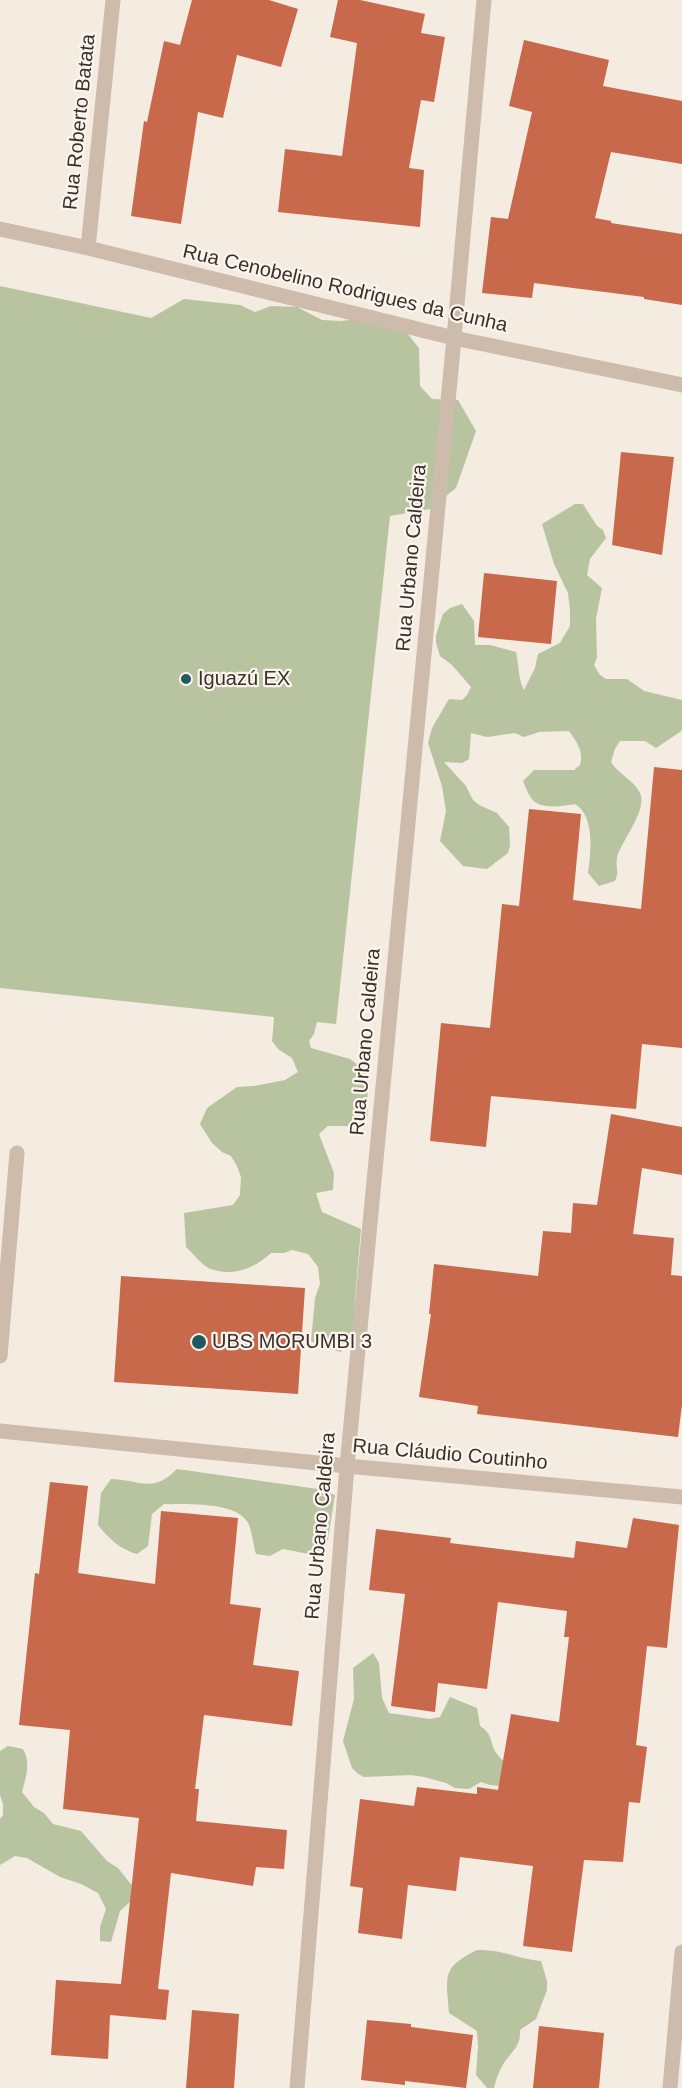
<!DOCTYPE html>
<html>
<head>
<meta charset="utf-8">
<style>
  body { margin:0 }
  canvas { display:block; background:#f4ebe1 }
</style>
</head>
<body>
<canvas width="682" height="2088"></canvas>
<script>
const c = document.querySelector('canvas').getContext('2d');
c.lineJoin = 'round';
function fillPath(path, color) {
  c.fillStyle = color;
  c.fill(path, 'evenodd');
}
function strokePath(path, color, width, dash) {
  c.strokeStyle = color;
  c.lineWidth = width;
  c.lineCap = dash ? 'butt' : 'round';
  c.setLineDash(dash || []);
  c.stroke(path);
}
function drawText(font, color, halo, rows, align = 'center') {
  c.font = font + ' Helvetica,sans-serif';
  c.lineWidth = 4.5;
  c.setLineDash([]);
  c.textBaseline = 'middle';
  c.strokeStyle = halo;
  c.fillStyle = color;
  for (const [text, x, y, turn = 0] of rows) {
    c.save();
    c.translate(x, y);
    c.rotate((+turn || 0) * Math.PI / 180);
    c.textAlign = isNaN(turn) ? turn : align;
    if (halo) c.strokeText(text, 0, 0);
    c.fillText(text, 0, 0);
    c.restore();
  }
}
const green = new Path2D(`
  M 0,286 L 151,318 L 184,299 L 240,305 L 255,312 L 271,306 L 297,307 L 322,320 L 341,321 L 381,316 L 406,332 L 419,348 L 420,386 L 432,399 L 458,400 L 476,431 L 456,488 L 430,509 L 390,516 L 336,1024 L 317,1022 L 314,1034 L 309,1041 L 311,1048 L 350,1059 L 367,1072 L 368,1116 L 348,1126 L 328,1126 L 319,1134 L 334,1173 L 333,1190 L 316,1193 L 322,1212 L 361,1229 L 355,1299 L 354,1338 L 341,1352 L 322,1347 L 311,1341 L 315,1298 L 320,1284 L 318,1267 L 308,1254 L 292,1250 L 284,1253 L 271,1253 C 255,1268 233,1277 211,1269 C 202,1266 193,1253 186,1247 L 184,1213 L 233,1205 L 240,1195 L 241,1177 L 237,1166 L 231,1156 L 222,1152 L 212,1143 L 200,1124 L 207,1108 L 237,1087 L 254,1086 L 285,1080 L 298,1072 L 292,1058 L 278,1049 L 272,1041 L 274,1017 L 0,988 Z
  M 575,504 L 583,504 L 597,526 L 603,530 L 606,538 L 590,559 L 587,575 L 602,588 L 596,619 L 597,658 L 594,665 L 600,675 L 606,679 L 627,679 L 644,691 L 682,700 L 682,730 L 680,732 L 656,748 L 645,741 L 620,741 L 615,749 L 611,762 C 618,774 634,780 640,793 C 648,811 620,842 617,858 C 615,868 620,870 615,881 L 599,886 L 588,873 C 591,853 595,816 575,804 C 563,806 540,810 532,799 C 528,794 525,786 523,781 L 534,770 L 574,770 L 580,765 C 584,752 577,742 569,731 L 539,732 L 524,737 L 515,733 L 487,737 L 471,733 L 469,759 L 462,763 L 444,762 L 466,786 L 473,800 L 479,805 L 497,813 L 509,827 L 510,845 L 508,853 L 487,869 L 463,866 L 440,841 L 446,811 L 442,786 L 428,743 L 432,728 L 449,699 L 462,700 L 467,695 L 471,687 L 452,665 L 440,656 L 436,643 L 436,635 L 443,614 L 450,608 L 462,604 L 474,621 L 475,645 L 490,645 L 516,652 C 519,665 518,679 524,690 L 535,668 L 538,654 L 560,643 L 570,626 L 570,610 L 568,593 L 554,564 L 542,524 Z
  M 177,1469 L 318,1489 L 335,1495 L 327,1545 L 318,1553 L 309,1554 L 283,1549 L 270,1556 L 256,1554 C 253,1545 252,1529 247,1521 C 232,1501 188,1505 164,1504 L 152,1514 L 148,1546 L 137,1554 C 121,1550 108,1538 98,1525 L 101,1493 L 111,1479 C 142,1480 152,1494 177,1469 Z
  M 373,1653 L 379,1663 L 382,1698 L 389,1713 L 430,1719 L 440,1717 L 450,1697 L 477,1708 L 480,1726 C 494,1735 489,1743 497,1754 C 506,1766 532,1782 544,1791 L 490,1785 L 481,1782 L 469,1789 L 455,1788 L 446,1783 L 424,1777 L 411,1775 L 364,1777 L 357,1773 L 352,1768 L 343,1741 L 354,1699 L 353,1668 Z
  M 8,1746 L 23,1749 C 31,1763 26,1777 22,1792 L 34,1807 L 44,1813 L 53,1824 L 81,1831 L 107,1861 L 118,1868 L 134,1888 L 141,1892 L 120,1911 L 111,1942 L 100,1941 L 100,1927 L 106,1909 L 98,1893 L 81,1884 L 60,1877 L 27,1858 L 15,1856 L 0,1865 L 0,1819 L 3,1815 L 3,1804 L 0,1795 L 0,1751 Z
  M 477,1950 C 503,1949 517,1959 541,1961 L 547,1981 L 547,1990 L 536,2019 L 520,2030 C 521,2044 514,2050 506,2060 C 500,2068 496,2079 494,2088 L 487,2088 L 476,2075 L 478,2047 L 477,2031 L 449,2013 C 447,1977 440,1968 477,1950 Z`);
const building = new Path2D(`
  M 192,0 L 269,0 L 298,9 L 281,67 L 237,55 L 223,118 L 198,112 L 181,224 L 131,216 L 144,121 L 147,122 L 164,41 L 180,45 Z
  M 338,0 L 360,0 L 425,14 L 421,33 L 445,37 L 434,102 L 421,100 L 409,168 L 424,170 L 420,227 L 278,212 L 285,149 L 342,156 L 357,43 L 330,37 Z
  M 524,40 L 609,60 L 603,86 L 682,101 L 682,164 L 611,152 L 595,218 L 611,221 L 611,223 L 682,234 L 682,305 L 644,299 L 644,297 L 534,283 L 532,298 L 482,293 L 491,217 L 508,219 L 532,112 L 509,106 Z
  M 621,452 L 674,457 L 662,555 L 612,545 Z
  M 484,573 L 557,581 L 551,644 L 478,637 Z
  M 654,767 L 682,770 L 682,1048 L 642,1044 L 636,1109 L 491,1096 L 486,1147 L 430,1141 L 441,1023 L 490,1028 L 502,904 L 519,906 L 529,809 L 581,814 L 573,900 L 641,909 Z
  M 611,1114 L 682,1127 L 682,1175 L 642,1168 L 633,1234 L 674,1238 L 671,1275 L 682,1276 L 682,1405 L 678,1437 L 477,1414 L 478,1406 L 419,1397 L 431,1314 L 429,1314 L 434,1264 L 538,1276 L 543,1231 L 571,1233 L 573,1203 L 597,1205 Z
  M 121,1276 L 305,1288 L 298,1394 L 114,1382 Z
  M 50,1482 L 88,1486 L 78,1573 L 155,1584 L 161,1511 L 238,1518 L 230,1604 L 261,1608 L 253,1665 L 299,1671 L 292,1726 L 204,1715 L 195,1789 L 199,1789 L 196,1821 L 287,1830 L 284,1869 L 256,1867 L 253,1886 L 171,1873 L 158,1989 L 169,1990 L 166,2020 L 110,2015 L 108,2059 L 51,2055 L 56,1980 L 121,1984 L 139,1818 L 63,1809 L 70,1730 L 19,1725 L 35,1573 L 39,1574 Z
  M 633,1518 L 679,1525 L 667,1648 L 647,1646 L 636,1745 L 647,1747 L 640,1803 L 629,1802 L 623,1862 L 584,1860 L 572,1952 L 523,1946 L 533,1866 L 460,1857 L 456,1891 L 408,1885 L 402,1939 L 358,1933 L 363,1888 L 350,1886 L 360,1799 L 414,1806 L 417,1787 L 477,1794 L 477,1787 L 498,1790 L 511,1714 L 559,1722 L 569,1637 L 564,1637 L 567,1611 L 498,1602 L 487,1689 L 438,1683 L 435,1712 L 391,1706 L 405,1594 L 369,1590 L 376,1529 L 451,1538 L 450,1543 L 574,1558 L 576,1541 L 627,1548 Z
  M 192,2010 L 239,2014 L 234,2088 L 186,2088 Z
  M 367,2020 L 411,2024 L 411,2027 L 473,2035 L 466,2088 L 405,2081 L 405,2085 L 361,2080 Z
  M 539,2026 L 604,2033 L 599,2088 L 533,2088 Z`);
const minor = new Path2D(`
  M 0,229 L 88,248 L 454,338 L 682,385
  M 88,248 L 113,0
  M 0,1356 L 17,1153
  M 0,1431 L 347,1466 L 682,1497
  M 297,2088 L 347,1466 L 454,338 L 484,0
  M 670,2088 L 682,1952`);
const markers = [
  [186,679,6,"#1f5a5e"],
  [199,1342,8,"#1f5a5e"]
];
const streetNames = [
  ["Rua Roberto Batata",80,122,-84],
  ["Rua Cenobelino Rodrigues da Cunha",345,289,13],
  ["Rua Urbano Caldeira",412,558,-85],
  ["Rua Urbano Caldeira",366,1042,-85],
  ["Rua Cláudio Coutinho",450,1455,5],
  ["Rua Urbano Caldeira",321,1526,-85]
];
const poiNames = [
  ["Iguazú EX",198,679],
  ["UBS MORUMBI 3",212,1342]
];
fillPath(green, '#b8c4a0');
fillPath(building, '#c8694b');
strokePath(minor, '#cdbbac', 15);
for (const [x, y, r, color] of markers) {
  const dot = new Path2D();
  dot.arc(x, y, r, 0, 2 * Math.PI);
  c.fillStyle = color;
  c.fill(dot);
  strokePath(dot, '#fbf5ee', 2);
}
drawText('20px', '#3b302b', '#fbf5ee', streetNames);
drawText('20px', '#3b302b', '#fbf5ee', poiNames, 'left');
</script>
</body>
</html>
